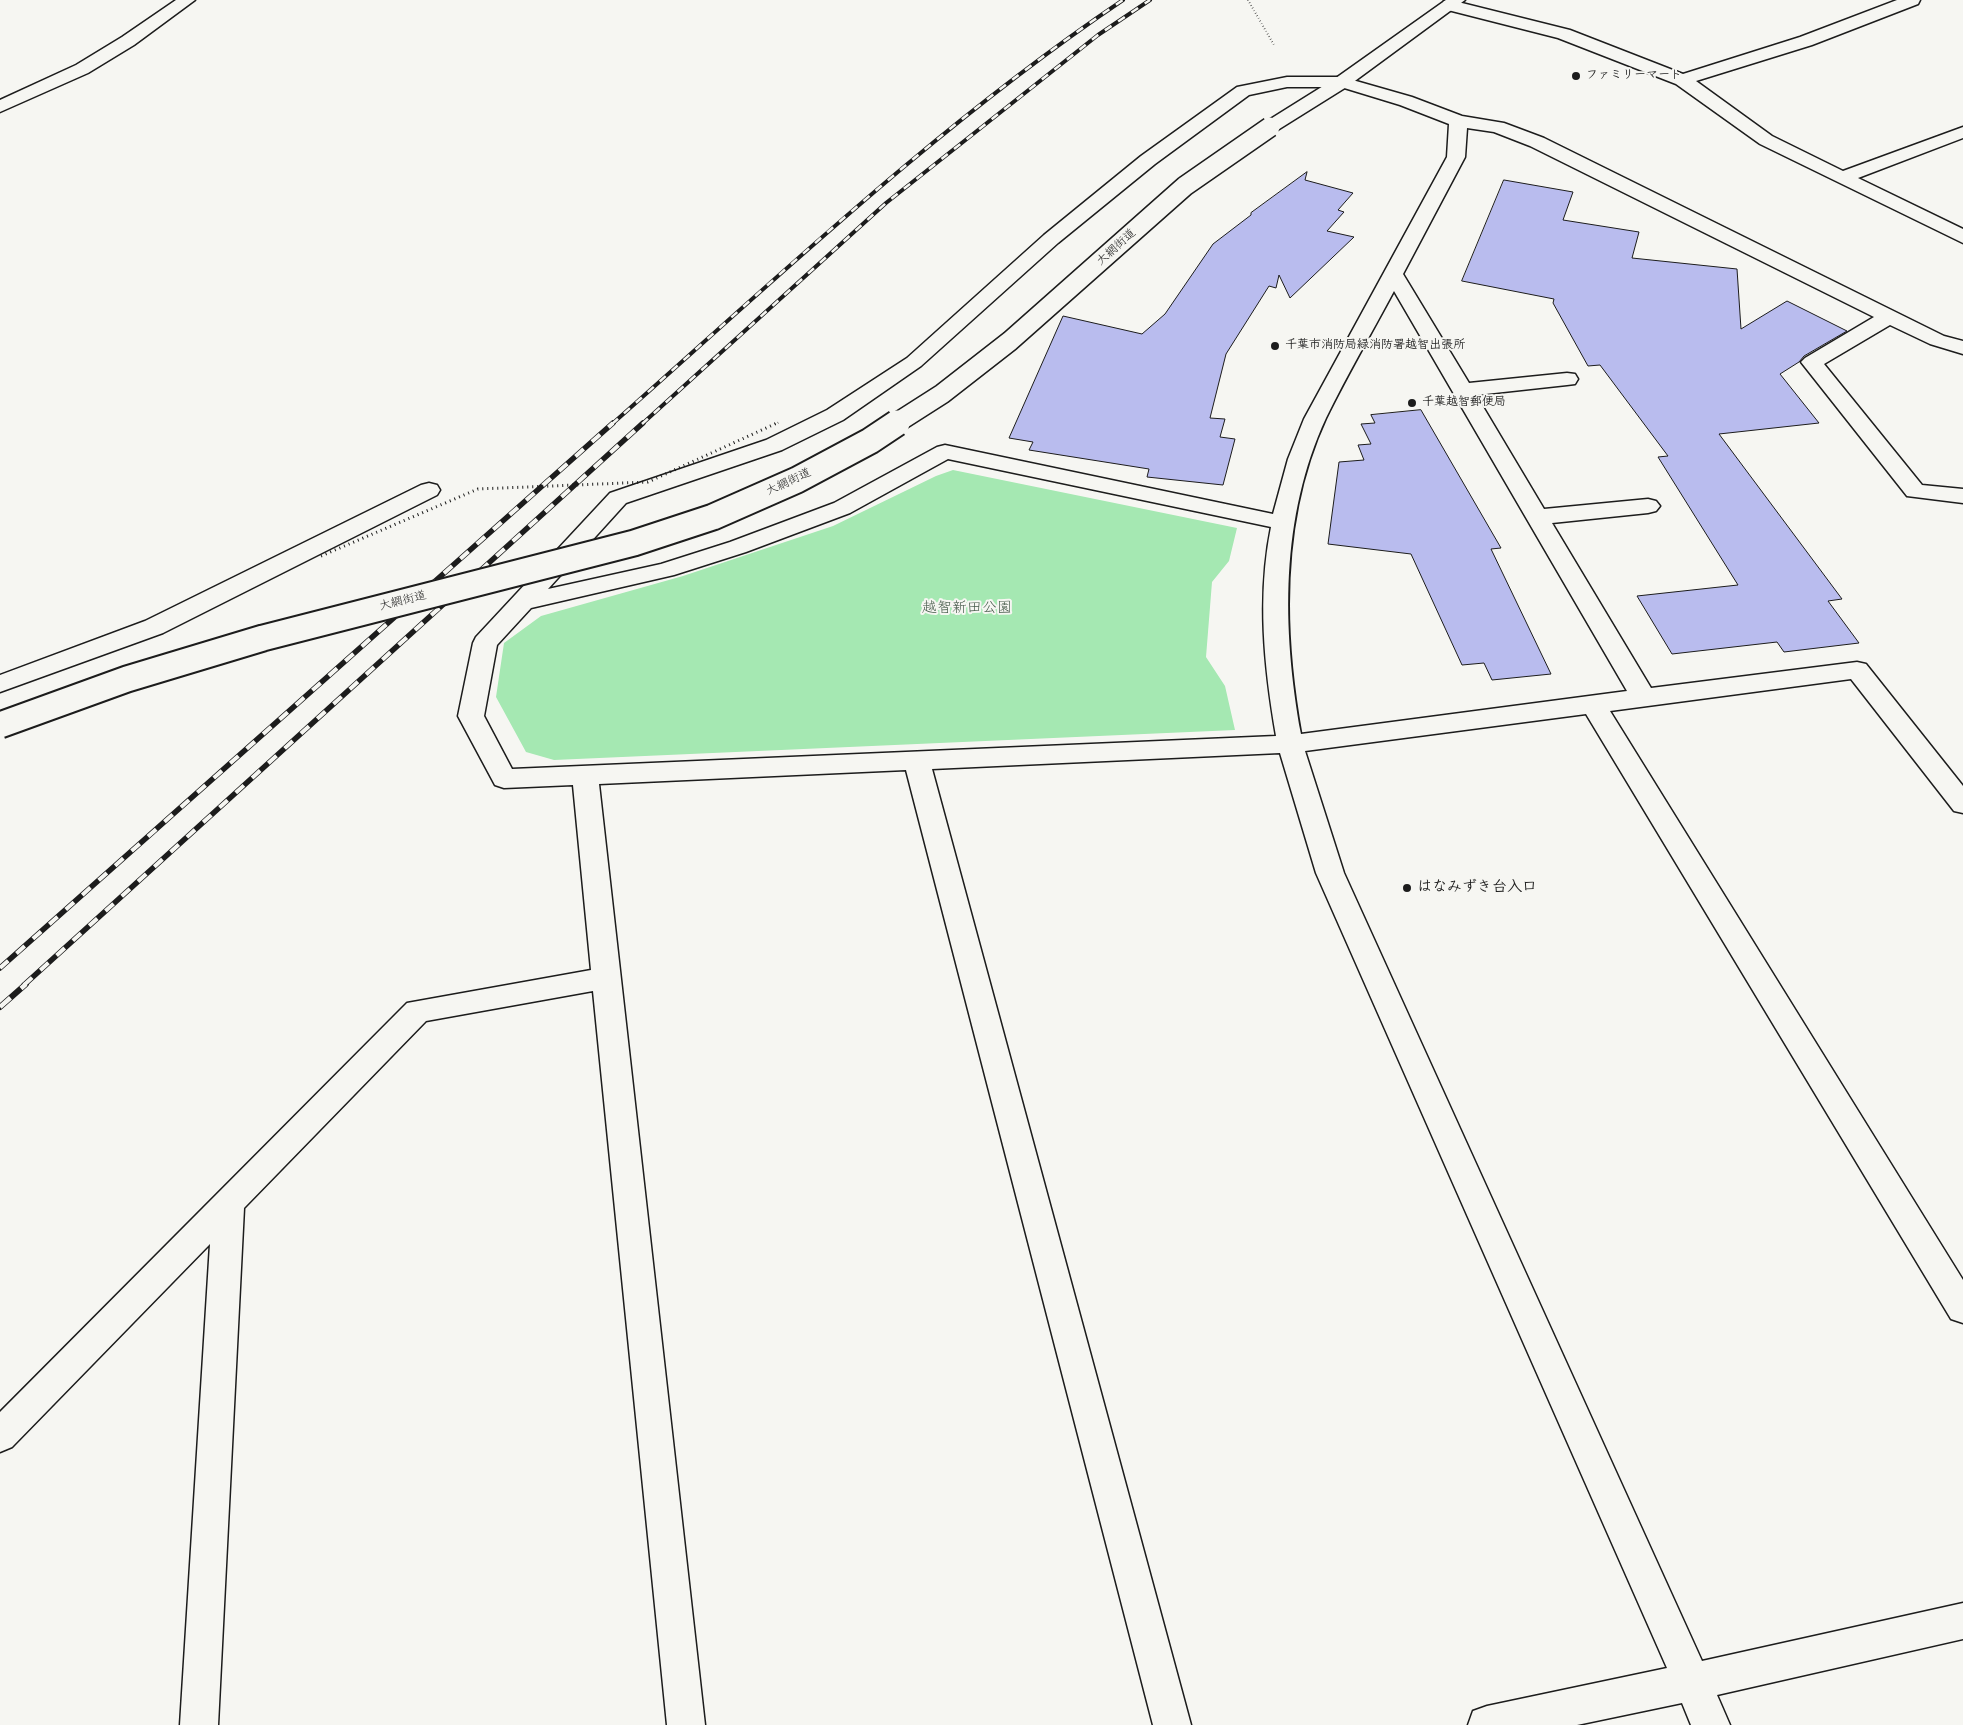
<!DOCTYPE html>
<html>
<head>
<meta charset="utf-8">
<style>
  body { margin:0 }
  canvas { display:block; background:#f6f6f2 }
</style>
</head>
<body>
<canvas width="1963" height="1725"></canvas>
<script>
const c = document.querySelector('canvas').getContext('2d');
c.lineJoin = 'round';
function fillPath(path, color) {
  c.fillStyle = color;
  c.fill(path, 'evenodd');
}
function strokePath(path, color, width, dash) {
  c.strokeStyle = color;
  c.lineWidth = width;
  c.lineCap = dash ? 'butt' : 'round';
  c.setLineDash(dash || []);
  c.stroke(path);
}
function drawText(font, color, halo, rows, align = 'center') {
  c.font = font + ' Kalam,"Klee One",sans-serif';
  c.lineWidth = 4;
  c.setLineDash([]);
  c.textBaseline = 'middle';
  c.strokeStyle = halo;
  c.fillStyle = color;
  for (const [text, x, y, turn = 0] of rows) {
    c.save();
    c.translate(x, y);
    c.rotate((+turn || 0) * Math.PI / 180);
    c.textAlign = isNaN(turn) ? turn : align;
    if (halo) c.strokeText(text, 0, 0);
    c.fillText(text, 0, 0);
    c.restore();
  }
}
const green = new Path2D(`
  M 953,470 L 1237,528 L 1229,561 L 1212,582 L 1206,657 L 1225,686 L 1235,730 L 554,760 L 526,752 L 496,697 L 504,643 L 541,616 L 683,576 L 833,526 L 936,476 Z`);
const building = new Path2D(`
  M 1307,172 L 1305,180 L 1353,193 L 1338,210 L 1344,212 L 1327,231 L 1354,237 L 1290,298 L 1279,275 L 1276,288 L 1269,286 L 1226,354 L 1210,418 L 1225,419 L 1220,437 L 1235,439 L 1223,485 L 1147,477 L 1149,469 L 1029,450 L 1033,442 L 1009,438 L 1063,316 L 1142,334 L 1165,314 L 1213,244 L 1251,215 L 1251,213 Z
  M 1504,180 L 1573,192 L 1563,220 L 1639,232 L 1632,258 L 1737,269 L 1741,329 L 1787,301 L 1847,331 L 1804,356 L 1799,362 L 1780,374 L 1819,423 L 1719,434 L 1842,599 L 1828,601 L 1859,643 L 1784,652 L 1777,642 L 1672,654 L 1637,596 L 1738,585 L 1658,457 L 1668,456 L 1600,365 L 1588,366 L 1553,303 L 1554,299 L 1462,281 Z
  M 1421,410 L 1501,548 L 1491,549 L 1551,674 L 1492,680 L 1484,663 L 1462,665 L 1411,554 L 1328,544 L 1339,462 L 1364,460 L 1358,445 L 1371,444 L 1361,424 L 1375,423 L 1371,415 Z`);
const path = new Path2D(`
  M 1248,0 L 1274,45`);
const minor = new Path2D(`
  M 176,0 L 195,0 L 134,45 L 88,73 L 0,112 L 0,100 L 76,65 L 122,37 Z
  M 1450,0 L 1570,30 L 1683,74 L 1800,37 L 1897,0 L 1920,0 L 1918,4 L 1812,45 L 1696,81 L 1772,136 L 1843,171 L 1963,127 L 1963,138 L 1858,178 L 1963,229 L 1963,243 L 1760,144 L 1676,84 L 1558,38 L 1444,9 L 1442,5 L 1444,1 Z
  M 1287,77 L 1342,77 L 1412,97 L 1462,116 L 1504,123 L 1544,138 L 1944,336 L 1963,341 L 1963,354 L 1930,344 L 1890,325 L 1824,364 L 1922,485 L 1963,489 L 1963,503 L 1907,496 L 1801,362 L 1805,358 L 1874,317 L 1530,146 L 1494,132 L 1467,128 L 1465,157 L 1403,274 L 1469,383 L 1567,373 L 1575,374 L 1578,379 L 1575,384 L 1567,385 L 1476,395 L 1544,509 L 1648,499 L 1656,501 L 1660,506 L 1656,511 L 1648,513 L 1552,523 L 1651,688 L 1857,662 L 1866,664 L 1963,786 L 1963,813 L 1954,811 L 1851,679 L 1610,711 L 1963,1280 L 1963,1323 L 1951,1319 L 1586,714 L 1305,751 L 1344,873 L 1702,1661 L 1963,1603 L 1963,1639 L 1717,1695 L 1730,1725 L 1691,1725 L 1682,1703 L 1577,1725 L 1468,1725 L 1473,1711 L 1487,1706 L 1667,1668 L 1316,873 L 1280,753 L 932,769 L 1191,1725 L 1153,1725 L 906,770 L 599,784 L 705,1725 L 667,1725 L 593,991 L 426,1021 L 244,1208 L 218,1725 L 180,1725 L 210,1244 L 12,1447 L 0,1452 L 0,1412 L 407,1003 L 591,970 L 573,785 L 504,788 L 495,785 L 458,716 L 473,643 L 476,637 L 610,493 L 766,440 L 827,410 L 907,358 L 1044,235 L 1141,156 L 1237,87 ZM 1287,87 L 1341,87 L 1400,105 L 1449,124 L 1447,157 L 1304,419 L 1288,459 L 1273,514 L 945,445 L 937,447 L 834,503 L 730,542 L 661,564 L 548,589 L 626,503 L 782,450 L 843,420 L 921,366 L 1058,243 L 1155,164 L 1249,95 ZM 1394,291 L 1627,691 L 1301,734 C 1282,629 1280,517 1326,418 C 1347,375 1371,334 1394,291 ZM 948,459 L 1271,527 C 1257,596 1264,667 1276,736 L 512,769 L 484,716 L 497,645 L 531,608 L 674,575 L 746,552 L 850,513 Z
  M 429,483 L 437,485 L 440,490 L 437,495 L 163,633 L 0,692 L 0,675 L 145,621 L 421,485 Z`);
const major = new Path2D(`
  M 1446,0 L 1465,0 L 1348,86 L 1276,131 L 1270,132 L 1264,131 L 1261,127 L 1264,123 L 1336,78 Z`);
const railFar2 = new Path2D(`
  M 612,424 C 777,278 939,124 1123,0
  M 642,424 L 886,203 L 1098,35 L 1150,0`);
const railFar1 = new Path2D(`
  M 0,968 L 613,423
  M 24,985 L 643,423`);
const rail = new Path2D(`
  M 0,1007 L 26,984`);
const pathBridgeFar1 = new Path2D(`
  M 775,424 L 780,422`);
const pathBridge = new Path2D(`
  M 321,556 L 478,489 L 648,482 L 777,423`);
const majorBridgeFar1 = new Path2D(`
  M 895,424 L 942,394 L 1010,341 L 1185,186 L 1270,127`);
const majorBridge = new Path2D(`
  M 0,725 L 127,679 L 263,638 L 634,543 L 713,517 L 797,480 L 870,441 L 897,423`);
const markers = [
  [1576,76,5,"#1c1c1c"],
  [1275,346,5,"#1c1c1c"],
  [1412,403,5,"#1c1c1c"],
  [1407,888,5,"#1c1c1c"]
];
const farPoinames = [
  ["ファミリーマート",1586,76],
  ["千葉市消防局緑消防署越智出張所",1285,346],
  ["千葉越智郵便局",1422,403]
];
const farStreetnames = [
  ["大網街道",1117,248,-42],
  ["大網街道",789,483,-25],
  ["大網街道",403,602,-14]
];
const parkNames = [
  ["越智新田公園",967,609]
];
const poiNames = [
  ["はなみずき台入口",1417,888]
];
fillPath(green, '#a5e8b2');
fillPath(building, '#b9bcee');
strokePath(building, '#1c1c1c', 1);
strokePath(minor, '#1c1c1c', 3);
strokePath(major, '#1c1c1c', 3);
strokePath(path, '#1c1c1c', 2, [0.5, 2.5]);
fillPath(minor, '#f6f6f2');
fillPath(major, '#f6f6f2');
strokePath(railFar2, '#1c1c1c', 4);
strokePath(railFar1, '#1c1c1c', 5.5);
strokePath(rail, '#1c1c1c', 6);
strokePath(railFar2, '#f6f6f2', 2.5, [8]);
strokePath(railFar1, '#f6f6f2', 4, [11]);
strokePath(rail, '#f6f6f2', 4.5, [14]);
strokePath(majorBridgeFar1, '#1c1c1c', 22, []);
strokePath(majorBridge, '#1c1c1c', 29, []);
strokePath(pathBridgeFar1, '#1c1c1c', 2, [0.5, 2.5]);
strokePath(pathBridge, '#1c1c1c', 3, [1, 4]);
strokePath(majorBridgeFar1, '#f6f6f2', 19);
strokePath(majorBridge, '#f6f6f2', 25);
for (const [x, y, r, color] of markers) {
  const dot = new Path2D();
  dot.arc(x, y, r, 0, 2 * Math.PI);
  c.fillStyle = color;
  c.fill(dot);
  strokePath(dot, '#f6f6f2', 2);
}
drawText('bold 12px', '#1c1c1c', '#f6f6f2', farPoinames, 'left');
drawText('12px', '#1c1c1c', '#f6f6f2', farStreetnames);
drawText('15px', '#455949', '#f6f6f2', parkNames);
drawText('bold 15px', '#1c1c1c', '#f6f6f2', poiNames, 'left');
</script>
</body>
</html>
